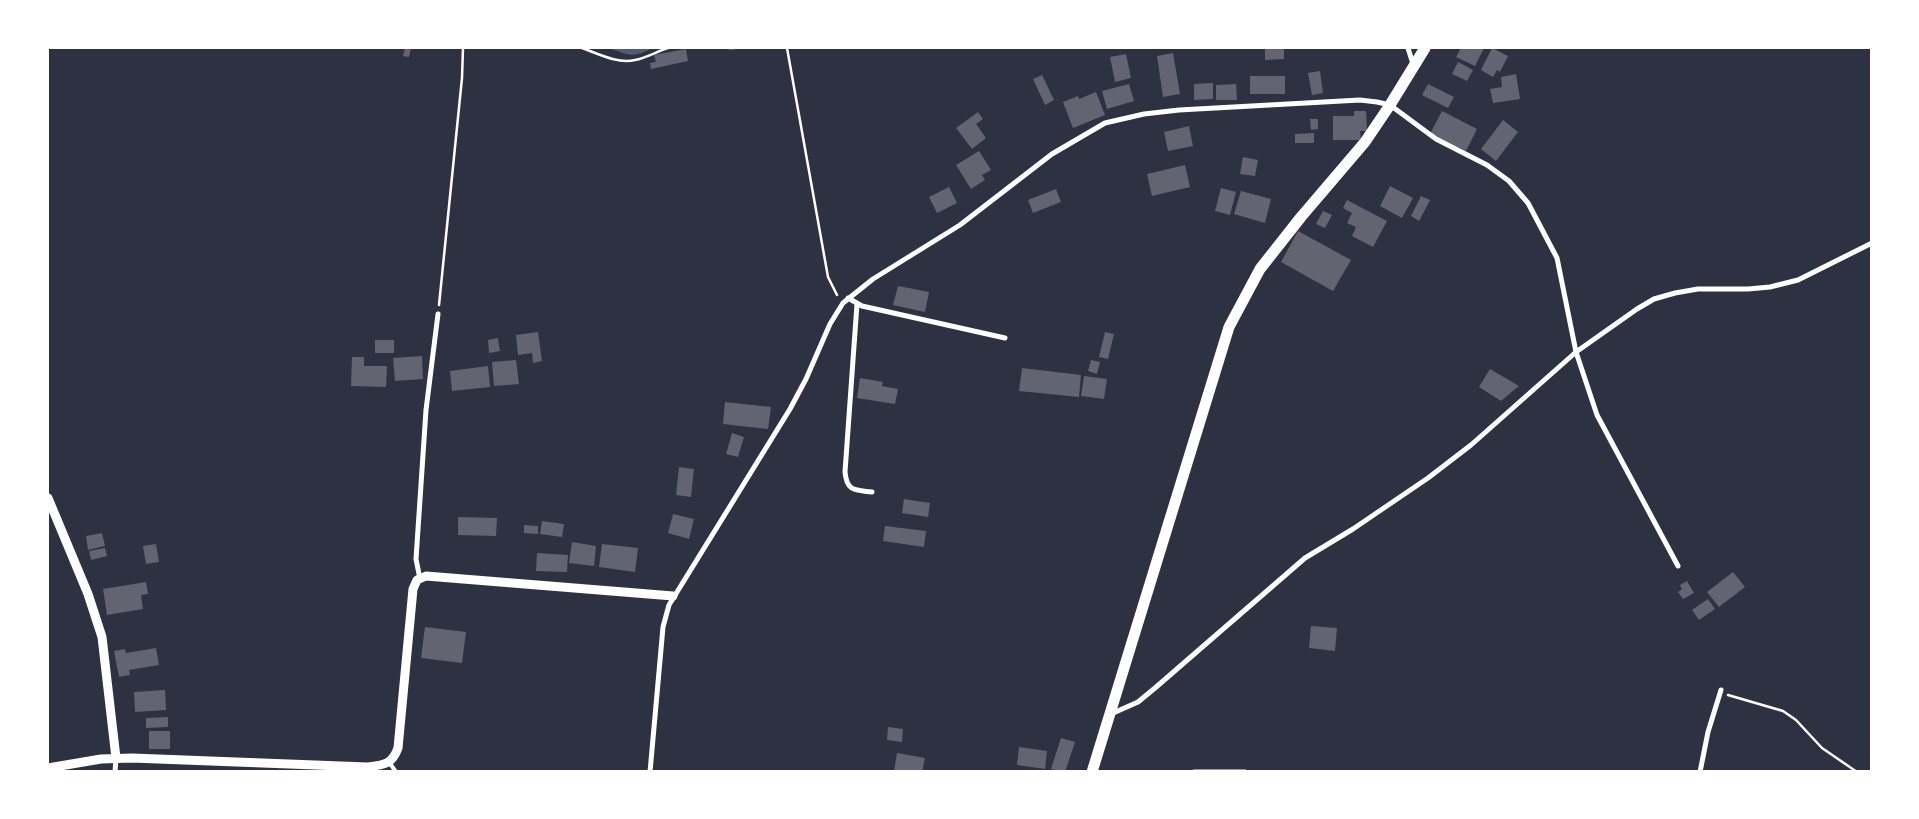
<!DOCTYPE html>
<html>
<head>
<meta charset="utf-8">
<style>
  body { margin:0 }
  #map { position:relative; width:1919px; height:819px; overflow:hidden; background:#2d3142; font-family:Raleway,sans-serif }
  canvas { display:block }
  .frame { position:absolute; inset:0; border:49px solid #fff; pointer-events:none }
</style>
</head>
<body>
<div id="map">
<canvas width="1919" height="819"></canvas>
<div class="frame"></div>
</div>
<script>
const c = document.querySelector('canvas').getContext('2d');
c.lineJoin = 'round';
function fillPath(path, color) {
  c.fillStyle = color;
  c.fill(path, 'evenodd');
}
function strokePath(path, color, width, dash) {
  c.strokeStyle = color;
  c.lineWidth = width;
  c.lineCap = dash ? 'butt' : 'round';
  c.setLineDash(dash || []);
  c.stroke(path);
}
const water = new Path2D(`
  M 609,48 L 653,48 C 632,58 631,56 609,48 Z`);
const building = new Path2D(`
  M 405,48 L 411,48 L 409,57 L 403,56 Z
  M 1265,48 L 1284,48 L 1284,59 L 1265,60 Z
  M 1461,48 L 1484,48 L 1475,66 L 1456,57 Z
  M 1492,48 L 1508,56 L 1500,72 L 1497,70 L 1493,77 L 1481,70 Z
  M 686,49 L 688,61 L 651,69 L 650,63 L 656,62 L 654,55 Z
  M 1173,53 L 1180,94 L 1163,97 L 1157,56 Z
  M 1126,54 L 1131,78 L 1115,82 L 1110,57 Z
  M 1458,62 L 1473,70 L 1467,81 L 1452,74 Z
  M 1320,71 L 1323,93 L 1312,95 L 1308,73 Z
  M 1516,74 L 1520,99 L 1493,103 L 1490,89 L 1502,87 L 1501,77 Z
  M 1042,75 L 1054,100 L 1045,105 L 1033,79 Z
  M 1250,76 L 1285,76 L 1285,94 L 1250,94 Z
  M 1213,83 L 1213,99 L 1194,100 L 1194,84 Z
  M 1129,84 L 1134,101 L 1107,109 L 1102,91 Z
  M 1236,84 L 1237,100 L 1216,100 L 1216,85 Z
  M 1428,84 L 1454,97 L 1448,108 L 1422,95 Z
  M 1096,92 L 1105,115 L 1073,128 L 1063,102 L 1078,96 L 1079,99 Z
  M 1354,111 L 1366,111 L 1367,131 L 1360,131 L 1361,140 L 1333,140 L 1333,116 L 1354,116 Z
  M 1442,111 L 1477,129 L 1466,151 L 1430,134 Z
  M 978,112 L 983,119 L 976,124 L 986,138 L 972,149 L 956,128 Z
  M 1310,119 L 1318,119 L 1318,129 L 1311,130 Z
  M 1503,120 L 1518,132 L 1496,161 L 1481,149 Z
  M 1189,126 L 1193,146 L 1168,151 L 1164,132 Z
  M 1314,133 L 1314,143 L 1295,143 L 1295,134 Z
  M 979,151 L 991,170 L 982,175 L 985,180 L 971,189 L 956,165 Z
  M 1243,157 L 1258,160 L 1255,176 L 1240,174 Z
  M 1185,165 L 1190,187 L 1152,196 L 1147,174 Z
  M 1390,186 L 1413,198 L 1402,218 L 1380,206 Z
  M 949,187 L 957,203 L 937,213 L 929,197 Z
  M 1221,188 L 1236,192 L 1230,215 L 1215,211 Z
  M 1056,189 L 1061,202 L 1033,213 L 1028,200 Z
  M 1241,191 L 1271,199 L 1265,223 L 1234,214 Z
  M 1421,196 L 1430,200 L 1419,221 L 1411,216 Z
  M 1347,200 L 1387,221 L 1373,247 L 1352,236 L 1356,227 L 1347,223 L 1352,213 L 1343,208 Z
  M 1323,211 L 1332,215 L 1325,228 L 1316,224 Z
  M 1298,231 L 1351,260 L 1333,291 L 1281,262 Z
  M 898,286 L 929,292 L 925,312 L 893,305 Z
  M 538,332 L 542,361 L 533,363 L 532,353 L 518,355 L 516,335 Z
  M 1105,332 L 1114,334 L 1108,359 L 1099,357 Z
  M 498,338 L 500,351 L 489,353 L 488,340 Z
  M 375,340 L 394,340 L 394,353 L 375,353 Z
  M 422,356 L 423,379 L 395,381 L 393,358 Z
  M 352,357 L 364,357 L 364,366 L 387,366 L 386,387 L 351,386 Z
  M 516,360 L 519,384 L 494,386 L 492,362 Z
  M 1091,360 L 1100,362 L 1097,374 L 1088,371 Z
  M 488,366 L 490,387 L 452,391 L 450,371 Z
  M 1022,368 L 1081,375 L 1079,397 L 1019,391 Z
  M 1490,369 L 1519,386 L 1501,401 L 1479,387 Z
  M 1084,376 L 1107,379 L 1104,399 L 1081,396 Z
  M 860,378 L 883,382 L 882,386 L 898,389 L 895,404 L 857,398 Z
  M 725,402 L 771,407 L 768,429 L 723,424 Z
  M 732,433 L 744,437 L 738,457 L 726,454 Z
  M 679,467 L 694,469 L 691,497 L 676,495 Z
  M 904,499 L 930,503 L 928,517 L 902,513 Z
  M 673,514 L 694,519 L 689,539 L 668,533 Z
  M 458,517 L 497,518 L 496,536 L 458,535 Z
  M 542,521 L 564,524 L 562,537 L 540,534 Z
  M 524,525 L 538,526 L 538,534 L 524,533 Z
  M 885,526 L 926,531 L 924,547 L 883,541 Z
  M 102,533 L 105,546 L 88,550 L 86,536 Z
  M 572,542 L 596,546 L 594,566 L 569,563 Z
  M 156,544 L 159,562 L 146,564 L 143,546 Z
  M 602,544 L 638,548 L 635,572 L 599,567 Z
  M 105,548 L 107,556 L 91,560 L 89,551 Z
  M 537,553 L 568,555 L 567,572 L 536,571 Z
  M 1733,572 L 1745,587 L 1719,607 L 1707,592 Z
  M 1687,581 L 1694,593 L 1683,599 L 1678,592 L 1682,589 L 1680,585 Z
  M 146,582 L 148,594 L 141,595 L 143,609 L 107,615 L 103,589 Z
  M 1708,599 L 1715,609 L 1699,620 L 1692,610 Z
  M 1311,626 L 1337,628 L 1335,651 L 1309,648 Z
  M 425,627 L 466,632 L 462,663 L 421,658 Z
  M 156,648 L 159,665 L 129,670 L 130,675 L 119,677 L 114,651 L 125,649 L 126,653 Z
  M 165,690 L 166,710 L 135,712 L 134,692 Z
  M 168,717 L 168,727 L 146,728 L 146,718 Z
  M 888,727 L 903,729 L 902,742 L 887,740 Z
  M 149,731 L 170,731 L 170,749 L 149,749 Z
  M 1061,738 L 1075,742 L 1065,772 L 1051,769 Z
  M 1019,747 L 1047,751 L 1045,769 L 1017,765 Z
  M 897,753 L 925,758 L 922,772 L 894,772 Z`);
const path = new Path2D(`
  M 582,48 C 599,54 617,64 635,60 C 646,58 658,51 668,48
  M 729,48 L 734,48
  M 787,48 L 828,277 L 837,295
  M 439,305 L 462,78 L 463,48
  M 1728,695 L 1783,711 L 1796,720 L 1822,748 L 1857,772`);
const service = new Path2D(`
  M 389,762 L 396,772`);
const minor = new Path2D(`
  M 1408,48 L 1413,64
  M 848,298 L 862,306 L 1005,338
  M 857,304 L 845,472 C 847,492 855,490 872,492
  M 420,579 L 416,559 L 426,410 L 438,314
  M 1111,714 L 1138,702 L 1155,688 L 1305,558 L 1353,529 L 1428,478 L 1471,445 L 1576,352 L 1637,309 L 1654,299 L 1675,293 L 1698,289 L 1748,289 L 1770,287 L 1798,280 L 1872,243
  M 115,772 L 116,758
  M 650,772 L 663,627 L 669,605 L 790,409 L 806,379 L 830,324 L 843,303 L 873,279 L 960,225 L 1052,154 L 1105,123 L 1144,114 L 1179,110 L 1360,100 L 1377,102 L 1390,105 L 1436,139 L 1487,165 L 1509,181 L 1528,203 L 1557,258 L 1576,352 L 1597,415 L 1678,566
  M 1194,772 L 1245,772
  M 1700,772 L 1708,732 L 1721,690`);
const tertiary = new Path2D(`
  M 48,498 L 88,594 L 102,637 L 116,758
  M 48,768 L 101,759 L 132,758 L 367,767 C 383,765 392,765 398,748 L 413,589 L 417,580 L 426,576 L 673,596`);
const primary = new Path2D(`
  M 1092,772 L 1229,327 L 1260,269 L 1301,217 L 1365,142 L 1390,105 L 1425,48`);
fillPath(water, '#4f5d75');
fillPath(building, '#626471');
strokePath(path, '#fff', 2.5);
strokePath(service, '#fff', 4);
strokePath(minor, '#fff', 5);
strokePath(tertiary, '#fff', 9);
strokePath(primary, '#fff', 11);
</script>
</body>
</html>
